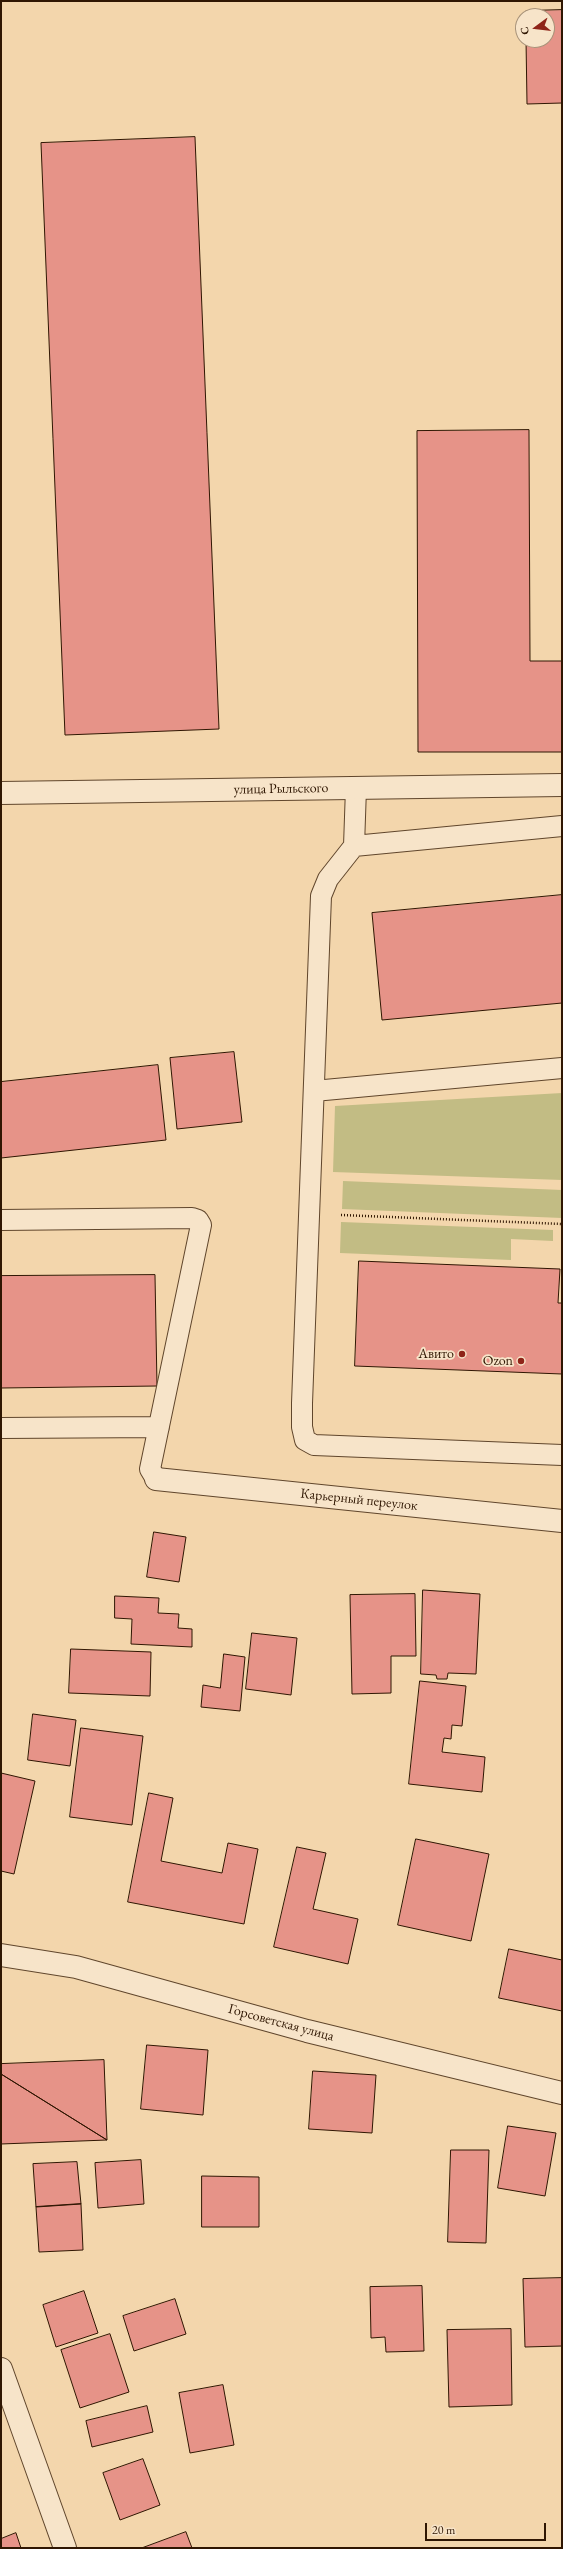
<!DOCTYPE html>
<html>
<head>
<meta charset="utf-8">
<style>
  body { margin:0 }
  #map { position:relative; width:563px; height:2549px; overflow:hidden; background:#f3d6ac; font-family:"EB Garamond",serif }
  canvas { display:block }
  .frame { position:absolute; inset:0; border:2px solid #2f1602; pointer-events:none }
  .north { position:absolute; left:515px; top:8px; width:40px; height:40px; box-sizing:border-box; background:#f7e4c9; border:1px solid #a79279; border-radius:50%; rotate:255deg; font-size:11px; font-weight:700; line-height:16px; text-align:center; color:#2f1602 }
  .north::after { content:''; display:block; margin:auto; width:14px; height:18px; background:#8f2418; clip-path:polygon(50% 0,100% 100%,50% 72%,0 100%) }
  .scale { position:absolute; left:425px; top:2523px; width:121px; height:18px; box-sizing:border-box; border:2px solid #2f1602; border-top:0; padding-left:5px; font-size:12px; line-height:14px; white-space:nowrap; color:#2f1602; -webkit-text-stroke:3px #f7e4c9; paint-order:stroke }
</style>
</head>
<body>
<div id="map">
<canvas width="563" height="2549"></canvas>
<div class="frame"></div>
<div class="north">С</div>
<div class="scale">20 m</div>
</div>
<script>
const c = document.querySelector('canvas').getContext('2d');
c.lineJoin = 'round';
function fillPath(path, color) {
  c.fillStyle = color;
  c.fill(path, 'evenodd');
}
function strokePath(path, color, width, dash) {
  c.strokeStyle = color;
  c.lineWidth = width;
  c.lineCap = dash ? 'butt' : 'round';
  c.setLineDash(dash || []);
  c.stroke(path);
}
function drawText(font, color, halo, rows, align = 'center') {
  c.font = font + ' "EB Garamond",serif';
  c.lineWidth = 3.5;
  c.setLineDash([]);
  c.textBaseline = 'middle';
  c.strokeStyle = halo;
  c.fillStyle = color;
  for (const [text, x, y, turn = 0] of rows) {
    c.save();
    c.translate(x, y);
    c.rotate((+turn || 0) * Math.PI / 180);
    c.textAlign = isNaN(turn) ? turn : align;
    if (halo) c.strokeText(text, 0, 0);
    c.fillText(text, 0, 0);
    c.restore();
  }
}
const green = new Path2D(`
  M 562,1093 L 562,1180 L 333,1172 L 335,1106 Z
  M 343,1181 L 562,1190 L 562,1218 L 342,1209 Z
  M 341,1222 L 553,1230 L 553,1241 L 511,1239 L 511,1260 L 340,1253 Z`);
const building = new Path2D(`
  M 562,10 L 562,103 L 527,104 L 526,40 L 547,40 L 547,16 L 526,16 L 526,11 Z
  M 195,137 L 219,729 L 65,735 L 41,143 Z
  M 529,430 L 530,661 L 562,661 L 562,752 L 418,752 L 417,431 Z
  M 562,895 L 562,1003 L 382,1020 L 372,913 Z
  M 234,1052 L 242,1122 L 177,1129 L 170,1058 Z
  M 158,1065 L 166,1140 L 1,1158 L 1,1082 Z
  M 359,1261 L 560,1269 L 558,1303 L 562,1303 L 562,1374 L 355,1366 Z
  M 155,1275 L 157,1386 L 1,1388 L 1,1276 Z
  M 154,1532 L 186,1537 L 179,1582 L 147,1577 Z
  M 423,1590 L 480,1594 L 476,1674 L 448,1673 L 447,1679 L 437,1679 L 436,1675 L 421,1674 Z
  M 415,1594 L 416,1656 L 391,1656 L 391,1693 L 352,1694 L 350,1595 Z
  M 115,1596 L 159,1598 L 158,1613 L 179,1614 L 178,1628 L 192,1629 L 192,1647 L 131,1644 L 132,1619 L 115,1618 Z
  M 252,1633 L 297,1638 L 291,1695 L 246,1689 Z
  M 71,1649 L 151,1652 L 150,1696 L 69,1693 Z
  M 224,1654 L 245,1657 L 240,1711 L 201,1707 L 203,1685 L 220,1688 Z
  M 420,1681 L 466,1686 L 462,1726 L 452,1725 L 451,1739 L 444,1738 L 442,1752 L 485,1757 L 482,1792 L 409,1784 Z
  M 33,1714 L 76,1720 L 70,1766 L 28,1760 Z
  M 81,1728 L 143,1736 L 132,1825 L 70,1817 Z
  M 1,1773 L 35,1781 L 14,1874 L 1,1871 Z
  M 149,1793 L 173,1798 L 161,1861 L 222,1873 L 228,1843 L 258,1849 L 244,1924 L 128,1902 Z
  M 416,1839 L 489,1854 L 471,1941 L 398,1925 Z
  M 297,1847 L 326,1853 L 313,1909 L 358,1919 L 348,1964 L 274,1947 Z
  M 509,1949 L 562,1960 L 562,2011 L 499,1998 Z
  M 147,2045 L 208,2050 L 203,2115 L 141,2109 Z
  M 104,2060 L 107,2140 L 1,2074 L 1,2064 Z
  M 313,2071 L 376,2075 L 372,2133 L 309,2129 Z
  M 1,2074 L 107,2140 L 1,2144 Z
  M 508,2126 L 556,2133 L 545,2196 L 498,2188 Z
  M 451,2150 L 489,2150 L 486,2243 L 448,2242 Z
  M 141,2160 L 144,2204 L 98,2208 L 95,2163 Z
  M 77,2162 L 81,2204 L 36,2207 L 33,2164 Z
  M 202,2176 L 259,2177 L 259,2227 L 202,2227 Z
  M 81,2204 L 83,2250 L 39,2252 L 36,2207 Z
  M 562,2278 L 562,2346 L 525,2347 L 523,2279 Z
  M 422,2286 L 424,2351 L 386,2352 L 385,2337 L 371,2338 L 370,2287 Z
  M 84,2291 L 98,2333 L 56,2347 L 43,2305 Z
  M 175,2299 L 186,2334 L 134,2351 L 123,2316 Z
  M 511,2329 L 512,2405 L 449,2407 L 447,2330 Z
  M 110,2334 L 129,2392 L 80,2408 L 61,2350 Z
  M 223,2385 L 234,2445 L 190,2453 L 179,2393 Z
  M 147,2406 L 153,2432 L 92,2447 L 86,2421 Z
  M 143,2459 L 160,2505 L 120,2520 L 103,2473 Z
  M 186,2532 L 192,2548 L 142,2548 Z
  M 16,2533 L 21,2548 L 1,2548 L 1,2539 Z`);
const path = new Path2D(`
  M 341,1215 L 562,1224`);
const service = new Path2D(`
  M 356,788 L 354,846 L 328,879 L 321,896 L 302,1403 L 302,1427 L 305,1440 L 314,1445 L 562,1455
  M 354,846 L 562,826
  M 314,1091 L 562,1068
  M 1,1220 L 192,1218 L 198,1220 L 201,1225 L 150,1469 L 156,1479
  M 1,1428 L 159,1427`);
const minor = new Path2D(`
  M 1,793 L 562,785
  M 156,1479 L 562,1521
  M 1,2369 L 65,2548`);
const tertiary = new Path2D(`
  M 1,1955 L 76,1967 L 307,2031 L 562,2093`);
const markers = [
  [462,1354,4,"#8f2418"],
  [521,1361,4,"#8f2418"]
];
const streetNames = [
  ["улица Рыльского",281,789,-1],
  ["Карьерный переулок",359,1500,6],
  ["Горсоветская улица",281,2023,15]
];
const poiNames = [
  ["Авито",454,1354],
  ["Ozon",513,1361]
];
fillPath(green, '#c2bc84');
fillPath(building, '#e69388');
strokePath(building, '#2f1602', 1);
strokePath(service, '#60462c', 22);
strokePath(minor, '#60462c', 24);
strokePath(tertiary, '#60462c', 24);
strokePath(path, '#2f1602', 2.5, [1, 2]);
strokePath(service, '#f7e4c9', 20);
strokePath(minor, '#f7e4c9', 22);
strokePath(tertiary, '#f7e4c9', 22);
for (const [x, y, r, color] of markers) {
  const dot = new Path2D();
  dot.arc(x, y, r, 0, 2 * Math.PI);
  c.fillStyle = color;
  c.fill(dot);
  strokePath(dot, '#f7e4c9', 1.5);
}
drawText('14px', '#2f1602', '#f7e4c9', streetNames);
drawText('14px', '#2f1602', '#f7e4c9', poiNames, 'right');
</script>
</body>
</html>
